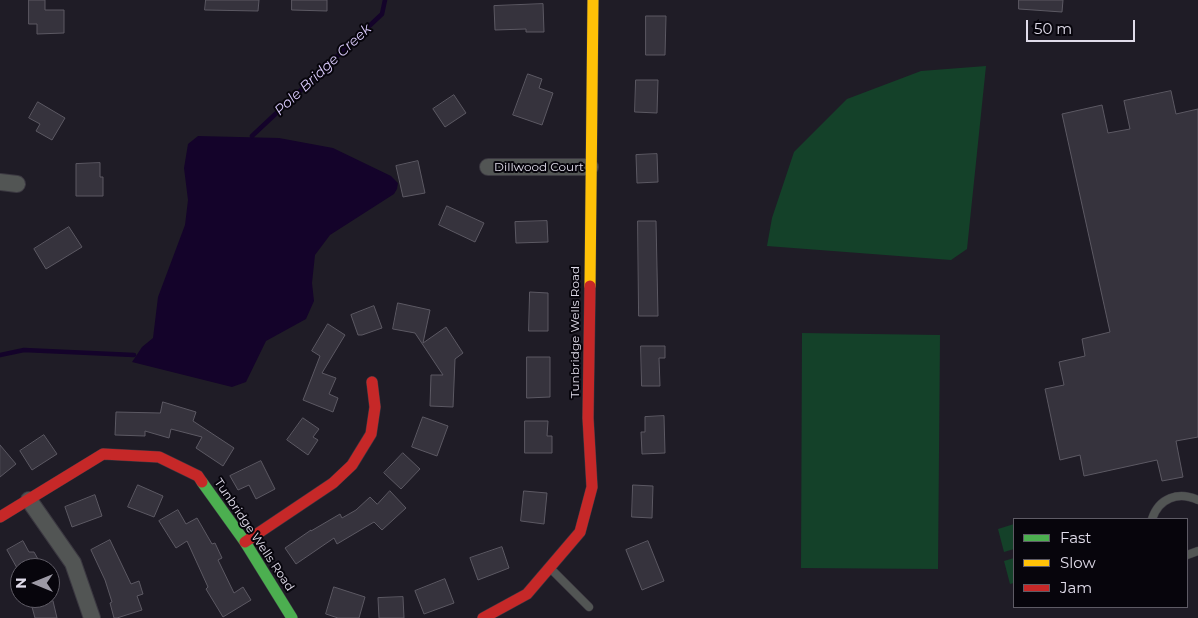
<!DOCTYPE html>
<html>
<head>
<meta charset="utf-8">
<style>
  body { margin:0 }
  #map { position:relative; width:1198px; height:618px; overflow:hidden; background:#1f1c26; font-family:Montserrat,sans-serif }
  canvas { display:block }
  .legend { position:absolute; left:1013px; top:518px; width:175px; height:90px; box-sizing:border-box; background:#07050c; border:1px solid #5e5b65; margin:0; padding:6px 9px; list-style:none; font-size:15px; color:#e0dcea }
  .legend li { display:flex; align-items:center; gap:10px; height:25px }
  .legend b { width:25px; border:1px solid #5e5b65 }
  .north { position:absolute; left:10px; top:558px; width:50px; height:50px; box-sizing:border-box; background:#07050c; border:1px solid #5e5b65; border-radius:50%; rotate:270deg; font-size:14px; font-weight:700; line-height:20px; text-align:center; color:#e0dcea }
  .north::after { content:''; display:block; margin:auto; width:18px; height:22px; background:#9c99a5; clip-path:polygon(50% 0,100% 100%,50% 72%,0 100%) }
  .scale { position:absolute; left:1026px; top:20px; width:109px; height:22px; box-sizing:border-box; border:2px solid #e0dcea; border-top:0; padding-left:6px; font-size:15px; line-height:18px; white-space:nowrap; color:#e0dcea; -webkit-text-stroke:4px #07050c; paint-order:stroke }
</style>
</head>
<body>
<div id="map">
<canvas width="1198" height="618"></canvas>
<ul class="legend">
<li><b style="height:6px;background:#4caf50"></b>Fast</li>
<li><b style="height:6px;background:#ffc107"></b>Slow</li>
<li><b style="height:6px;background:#c62828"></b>Jam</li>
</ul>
<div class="north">N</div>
<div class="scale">50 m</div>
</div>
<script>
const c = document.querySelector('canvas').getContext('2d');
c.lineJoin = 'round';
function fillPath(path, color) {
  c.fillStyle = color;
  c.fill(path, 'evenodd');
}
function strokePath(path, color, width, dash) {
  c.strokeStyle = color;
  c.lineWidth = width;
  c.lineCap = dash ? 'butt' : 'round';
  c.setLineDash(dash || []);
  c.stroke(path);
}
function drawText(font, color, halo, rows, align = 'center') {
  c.font = font + ' Montserrat,sans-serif';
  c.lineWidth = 4;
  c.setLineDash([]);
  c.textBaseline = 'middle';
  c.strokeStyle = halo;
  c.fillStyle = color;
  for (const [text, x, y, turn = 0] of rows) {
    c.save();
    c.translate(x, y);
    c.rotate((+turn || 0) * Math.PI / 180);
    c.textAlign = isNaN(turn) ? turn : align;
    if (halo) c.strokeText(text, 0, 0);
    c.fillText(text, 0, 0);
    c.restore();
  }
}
const green = new Path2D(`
  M 986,66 L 967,249 L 951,260 L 767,246 L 772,218 L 794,152 L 847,99 L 921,71 Z
  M 802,333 L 940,335 L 938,569 L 801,568 Z
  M 1014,524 L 1014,549 L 1004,552 L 998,529 Z
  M 1014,558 L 1014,583 L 1010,584 L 1004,561 Z`);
const water = new Path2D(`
  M 198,136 L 279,138 L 333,148 L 391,176 L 398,183 L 397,189 L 394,194 L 330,235 L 315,255 L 312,283 L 314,301 L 306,319 L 266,341 L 246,382 L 232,387 L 132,362 L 142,347 L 153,338 L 158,297 L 185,225 L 188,200 L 184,168 L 188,144 Z`);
const stream = new Path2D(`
  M 252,136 L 382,14 L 385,0
  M 0,355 L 24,350 L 134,355`);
const building = new Path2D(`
  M 29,0 L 45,0 L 45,10 L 64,10 L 64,33 L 37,34 L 37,24 L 29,24 Z
  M 206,0 L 259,0 L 258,11 L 205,10 Z
  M 292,0 L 327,0 L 327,11 L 292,10 Z
  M 1019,0 L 1063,0 L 1062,12 L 1019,9 Z
  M 543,4 L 544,32 L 526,32 L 526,29 L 495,30 L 494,6 Z
  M 646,16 L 666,16 L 665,55 L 646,55 Z
  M 528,74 L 542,79 L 539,88 L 553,93 L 542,125 L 513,115 Z
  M 636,80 L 658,80 L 657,113 L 635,112 Z
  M 1171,91 L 1176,114 L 1198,109 L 1198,437 L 1176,441 L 1183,477 L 1162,481 L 1157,460 L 1084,476 L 1080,455 L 1060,460 L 1045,389 L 1064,385 L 1059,362 L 1085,356 L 1082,339 L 1110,332 L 1062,114 L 1102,105 L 1108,133 L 1130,129 L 1124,101 Z
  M 454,95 L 466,113 L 445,127 L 433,109 Z
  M 38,102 L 65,118 L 52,140 L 36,131 L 40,124 L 29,118 Z
  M 657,154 L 658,182 L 637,183 L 636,155 Z
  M 418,161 L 425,193 L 403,197 L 396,166 Z
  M 100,163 L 100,177 L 103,177 L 103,196 L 76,196 L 76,164 Z
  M 447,206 L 484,223 L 475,242 L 439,225 Z
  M 547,221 L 548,242 L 516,243 L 515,222 Z
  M 638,221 L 656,221 L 658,316 L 639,316 Z
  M 69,227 L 82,247 L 46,269 L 34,249 Z
  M 530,292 L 548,293 L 548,331 L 529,331 Z
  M 398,303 L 430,310 L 423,343 L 446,327 L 463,353 L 455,359 L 453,407 L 430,406 L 431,375 L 443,375 L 415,333 L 393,329 Z
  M 374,306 L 382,328 L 362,335 L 358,335 L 351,315 Z
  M 328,324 L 345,335 L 322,373 L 336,378 L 329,394 L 338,398 L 333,412 L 303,400 L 320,356 L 312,351 Z
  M 641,346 L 665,346 L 665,358 L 659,358 L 660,386 L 642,386 Z
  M 527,357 L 550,357 L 550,397 L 527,398 Z
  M 163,402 L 196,412 L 193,421 L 234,448 L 223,466 L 196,448 L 202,437 L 171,429 L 169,438 L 145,431 L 145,436 L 115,435 L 116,412 L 160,413 Z
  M 664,416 L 665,453 L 642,454 L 641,432 L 645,432 L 645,417 Z
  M 423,417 L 448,426 L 437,456 L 412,447 Z
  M 303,418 L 319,429 L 313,437 L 318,440 L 308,455 L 287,440 Z
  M 525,421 L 548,421 L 547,436 L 552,436 L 552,453 L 525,453 Z
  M 44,435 L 57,454 L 32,470 L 20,451 Z
  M 0,445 L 16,464 L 0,477 Z
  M 403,453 L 420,469 L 401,489 L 384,473 Z
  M 261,461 L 275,489 L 256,499 L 249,485 L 238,490 L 230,476 Z
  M 138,485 L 163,496 L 154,517 L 128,507 Z
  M 633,485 L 653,486 L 652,518 L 632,517 Z
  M 390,491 L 406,508 L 382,530 L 374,522 L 337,544 L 334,538 L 296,564 L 285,548 L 311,530 L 311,531 L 340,514 L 342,518 L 356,510 L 370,497 L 377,504 Z
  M 524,491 L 547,493 L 544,524 L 521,521 Z
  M 95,495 L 102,516 L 72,527 L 65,507 Z
  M 178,510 L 186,524 L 197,518 L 212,544 L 215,543 L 222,558 L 218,560 L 234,593 L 243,587 L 251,600 L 223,617 L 206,589 L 208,587 L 187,541 L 176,548 L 159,521 Z
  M 110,540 L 131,584 L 139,581 L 143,594 L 137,596 L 142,610 L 117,618 L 114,618 L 110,603 L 112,602 L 105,580 L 91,550 Z
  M 23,541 L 29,552 L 34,552 L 43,568 L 17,568 L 7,550 Z
  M 648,541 L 664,581 L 642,590 L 626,550 Z
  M 502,547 L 509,568 L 478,580 L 470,558 Z
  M 445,579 L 454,603 L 424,614 L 415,591 Z
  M 334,587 L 365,597 L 359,618 L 338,618 L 326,614 Z
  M 403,597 L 404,618 L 379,618 L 378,598 Z
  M 53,601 L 57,618 L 35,618 L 32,607 Z`);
const lane = new Path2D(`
  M 1152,519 C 1159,498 1178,491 1198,500
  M 1187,555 L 1198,551
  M 552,570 L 589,607`);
const street = new Path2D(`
  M 488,167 L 590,167
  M 0,182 L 17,184
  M 29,500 L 73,563 L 92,618`);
const fast = new Path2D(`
  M 202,482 L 245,542 L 292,618`);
const slow = new Path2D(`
  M 590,286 L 593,0`);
const jam = new Path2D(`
  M 0,517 L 103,454 L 159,457 L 198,476 L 202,482
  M 245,542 L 333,483 L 352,465 L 371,434 L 375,407 L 372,382
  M 483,618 L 527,594 L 580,532 L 592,487 L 588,418 L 590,286`);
const streetNames = [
  ["Dillwood Court",539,167],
  ["Tunbridge Wells Road",575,332,-90],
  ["Tunbridge Wells Road",254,535,56]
];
const waterNames = [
  ["Pole Bridge Creek",323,70,-43]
];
fillPath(green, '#144129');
fillPath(water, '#14032a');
strokePath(stream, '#14032a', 4.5);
fillPath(building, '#36333d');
strokePath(building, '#5c5963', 1);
strokePath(lane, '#3b3841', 9);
strokePath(street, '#3b3841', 18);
strokePath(fast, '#3b3841', 12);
strokePath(slow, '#3b3841', 12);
strokePath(jam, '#3b3841', 12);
strokePath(lane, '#525554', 8);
strokePath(street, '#525554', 16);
strokePath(fast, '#4caf50', 11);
strokePath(slow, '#ffc107', 11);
strokePath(jam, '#c62828', 11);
drawText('12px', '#e0dcea', '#07050c', streetNames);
drawText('italic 14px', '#dacafb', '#07050c', waterNames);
</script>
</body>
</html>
